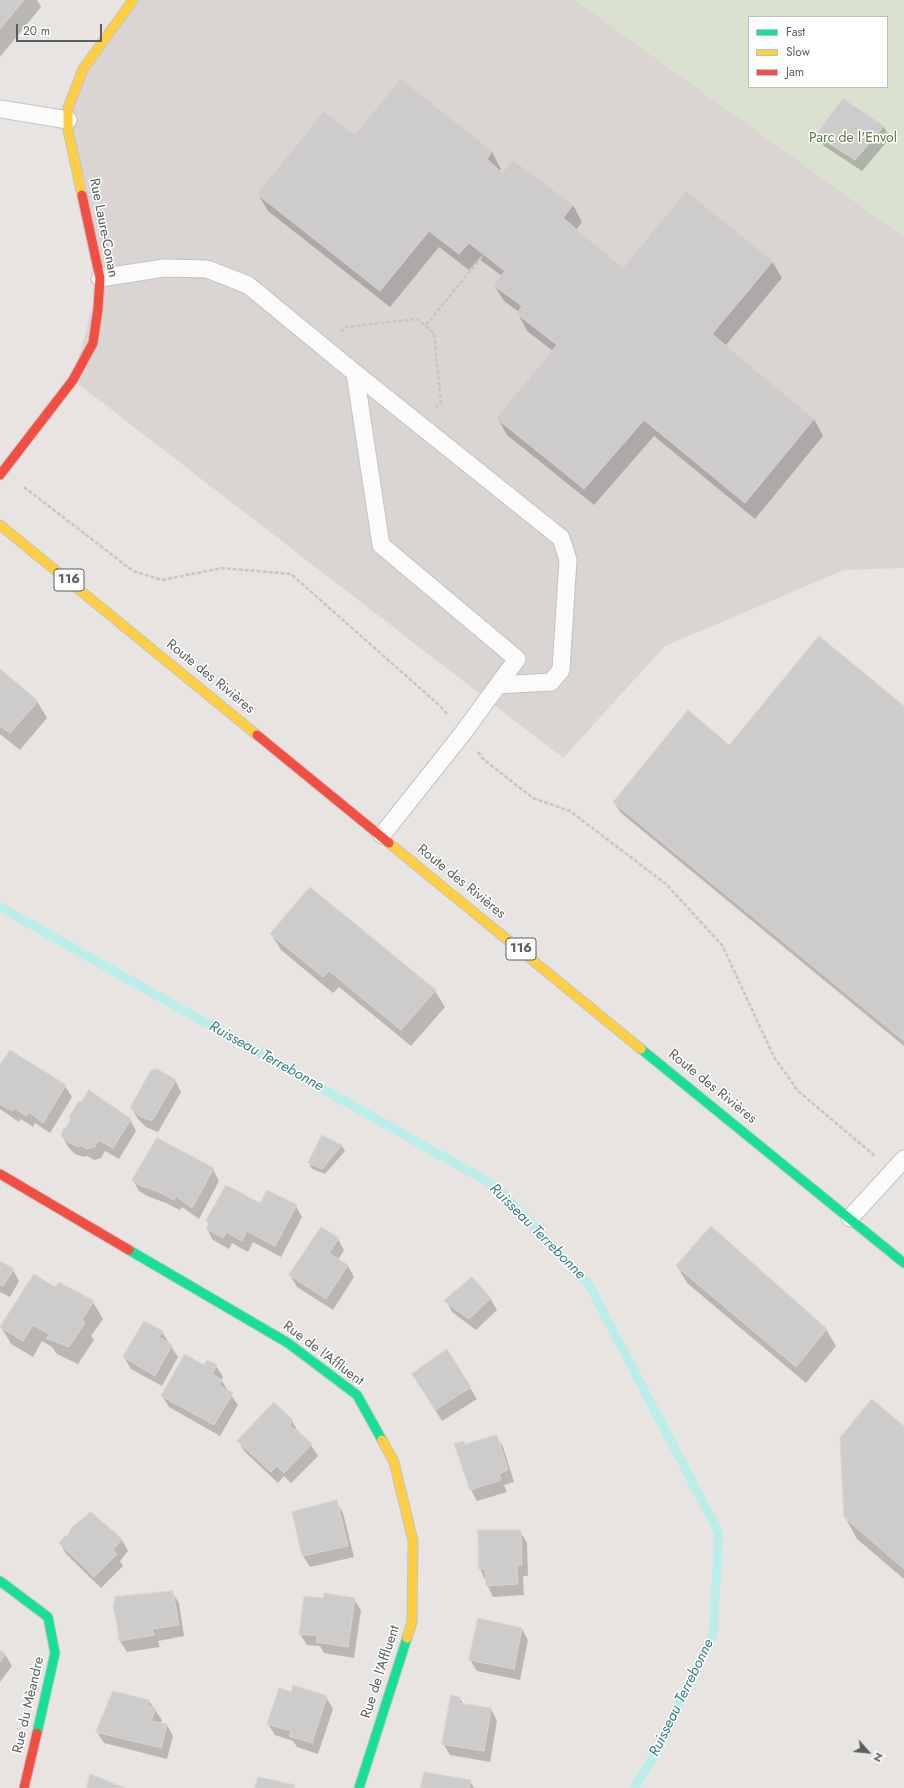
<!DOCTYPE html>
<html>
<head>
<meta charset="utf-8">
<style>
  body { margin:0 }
  #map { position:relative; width:904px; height:1788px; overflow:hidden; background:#e8e4e2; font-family:Jost,sans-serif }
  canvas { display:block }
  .legend { position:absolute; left:748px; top:16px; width:140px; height:72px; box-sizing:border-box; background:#fff; border:1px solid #bdbfbf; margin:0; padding:5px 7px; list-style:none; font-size:12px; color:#595f5f }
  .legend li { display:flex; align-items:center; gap:8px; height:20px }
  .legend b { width:20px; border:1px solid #bdbfbf }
  .north { position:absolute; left:848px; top:1732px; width:40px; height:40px; -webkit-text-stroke:3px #fff; paint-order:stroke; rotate:117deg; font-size:11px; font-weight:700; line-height:16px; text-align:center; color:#595f5f }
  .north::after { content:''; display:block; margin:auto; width:14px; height:18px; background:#595f5f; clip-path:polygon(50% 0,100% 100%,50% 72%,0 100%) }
  .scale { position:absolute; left:16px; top:24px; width:86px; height:18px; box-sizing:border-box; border:2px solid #595f5f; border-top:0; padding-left:5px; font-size:12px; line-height:14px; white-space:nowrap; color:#595f5f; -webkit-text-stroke:3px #fff; paint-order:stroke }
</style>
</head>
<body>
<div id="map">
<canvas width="904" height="1788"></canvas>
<ul class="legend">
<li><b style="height:5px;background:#16e098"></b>Fast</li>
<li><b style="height:5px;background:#ffcf43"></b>Slow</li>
<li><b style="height:5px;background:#f24e42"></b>Jam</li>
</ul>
<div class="north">N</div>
<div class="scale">20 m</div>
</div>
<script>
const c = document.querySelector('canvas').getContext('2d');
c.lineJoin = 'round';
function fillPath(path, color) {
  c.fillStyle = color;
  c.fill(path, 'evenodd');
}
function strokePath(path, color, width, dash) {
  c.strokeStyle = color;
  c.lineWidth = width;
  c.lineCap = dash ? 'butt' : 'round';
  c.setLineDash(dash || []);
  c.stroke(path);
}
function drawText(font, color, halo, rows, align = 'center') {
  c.font = font + ' Jost,sans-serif';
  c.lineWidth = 3;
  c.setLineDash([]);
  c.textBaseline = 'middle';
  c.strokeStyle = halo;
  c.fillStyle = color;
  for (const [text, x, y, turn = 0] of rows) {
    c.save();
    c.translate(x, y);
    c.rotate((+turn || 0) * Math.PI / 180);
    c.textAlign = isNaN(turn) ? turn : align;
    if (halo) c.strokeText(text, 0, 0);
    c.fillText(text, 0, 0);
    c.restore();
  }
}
const education = new Path2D(`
  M 133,0 L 575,0 L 904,237 L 904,568 L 844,570 L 665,646 L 563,758 L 73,380 L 100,278 L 68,130 L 83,69 Z`);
const green = new Path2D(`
  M 575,0 L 904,0 L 904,237 ZM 749,17 L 887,17 L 887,87 L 749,87 Z`);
const shadow = new Path2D(`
  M 0,0 L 37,0 L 41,7 L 0,57 Z
  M 401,80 L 492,152 L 501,169 L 499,172 L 502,174 L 573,205 L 582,222 L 576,230 L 623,269 L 772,261 L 782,278 L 725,346 L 814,419 L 823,436 L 755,519 L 654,436 L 594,505 L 507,435 L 498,419 L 553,351 L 527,331 L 518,314 L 519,312 L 504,301 L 494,285 L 502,276 L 479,259 L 469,270 L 439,247 L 390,307 L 268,211 L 258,194 L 355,136 Z
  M 843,100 L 884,127 L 890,138 L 862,171 L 824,146 L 817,135 Z
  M 0,670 L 37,701 L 47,718 L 20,750 L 0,734 Z
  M 904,707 L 904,1046 L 621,813 L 614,802 L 730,746 Z
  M 271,934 L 435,991 L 445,1007 L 411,1046 L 339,987 L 333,993 L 281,950 Z
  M 0,1066 L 65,1086 L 72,1097 L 50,1133 L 35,1123 L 33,1127 L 21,1119 L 19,1122 L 0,1109 Z
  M 175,1080 L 181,1092 L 158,1132 L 146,1127 L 138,1119 L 131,1108 Z
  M 70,1117 L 130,1119 L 136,1131 L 119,1159 L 105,1151 L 101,1158 L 94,1160 L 87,1156 L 84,1157 L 75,1154 L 69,1148 L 62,1136 L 72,1119 Z
  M 323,1137 L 342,1146 L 345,1151 L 325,1174 L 312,1169 L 309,1163 Z
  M 213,1169 L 219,1181 L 199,1219 L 182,1207 L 180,1210 L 166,1203 L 147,1196 L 139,1191 L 133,1180 Z
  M 260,1204 L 296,1206 L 302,1217 L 281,1257 L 253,1242 L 248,1252 L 232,1243 L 229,1249 L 213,1240 L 207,1229 L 209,1225 L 207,1221 Z
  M 338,1239 L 344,1250 L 338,1260 L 348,1266 L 354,1277 L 333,1310 L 297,1287 L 290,1275 Z
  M 0,1262 L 13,1270 L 19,1281 L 10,1297 L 0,1292 Z
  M 677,1266 L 826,1329 L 836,1346 L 806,1383 L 687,1283 Z
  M 56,1288 L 93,1302 L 103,1319 L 91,1336 L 94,1340 L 78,1364 L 57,1354 L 52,1347 L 42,1341 L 33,1357 L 11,1344 L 1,1327 Z
  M 490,1298 L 497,1310 L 476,1330 L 452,1312 L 446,1301 Z
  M 162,1332 L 178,1357 L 162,1386 L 131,1369 L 124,1357 Z
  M 447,1350 L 477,1399 L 442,1421 L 420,1386 Z
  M 205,1366 L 216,1366 L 223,1377 L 221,1380 L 238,1405 L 220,1436 L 169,1407 L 162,1396 Z
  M 274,1403 L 292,1421 L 299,1433 L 311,1445 L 318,1456 L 291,1483 L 284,1476 L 278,1483 L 245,1452 L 238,1441 Z
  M 904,1427 L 904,1579 L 857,1539 L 845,1517 Z
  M 496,1436 L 503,1447 L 514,1482 L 504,1485 L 507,1492 L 477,1501 L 471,1490 L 455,1445 L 465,1445 Z
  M 336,1501 L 343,1513 L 354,1557 L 310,1567 L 303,1556 L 293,1512 Z
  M 91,1514 L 122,1540 L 128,1551 L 120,1561 L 123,1566 L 101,1588 L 66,1554 L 60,1543 Z
  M 520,1531 L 527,1543 L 528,1576 L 523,1576 L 524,1595 L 493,1597 L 480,1569 Z
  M 172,1592 L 179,1603 L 184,1636 L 158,1641 L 160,1647 L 127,1652 L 120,1641 L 117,1618 Z
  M 323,1599 L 354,1599 L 361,1610 L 354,1658 L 324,1653 L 320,1646 L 307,1645 L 300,1634 Z
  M 522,1629 L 528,1640 L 520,1680 L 477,1671 L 470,1660 Z
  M 0,1651 L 5,1654 L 12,1666 L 0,1682 Z
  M 292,1693 L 326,1697 L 333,1709 L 318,1754 L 297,1747 L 293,1741 L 275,1735 L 268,1724 Z
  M 459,1697 L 464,1705 L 491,1709 L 497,1721 L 490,1762 L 450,1755 L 443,1743 Z
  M 149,1701 L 162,1720 L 160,1724 L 167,1725 L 173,1736 L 167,1759 L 104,1743 L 97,1732 Z
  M 470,1781 L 474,1788 L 422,1788 Z`);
const stream = new Path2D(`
  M 0,907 L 497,1187 L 589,1285 L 719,1533 L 713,1635 L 655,1754 L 634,1788`);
const building = new Path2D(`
  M 0,0 L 24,0 L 0,29 Z
  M 401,79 L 492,151 L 487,159 L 502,173 L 513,160 L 573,205 L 563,218 L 623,268 L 686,191 L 773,261 L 712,334 L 814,419 L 745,503 L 644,420 L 584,489 L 496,418 L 557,345 L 517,314 L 522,306 L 493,285 L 505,271 L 469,243 L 459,254 L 429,231 L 380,291 L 257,194 L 324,111 L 354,135 Z
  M 843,99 L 884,126 L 855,160 L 816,135 Z
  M 819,636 L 904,706 L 904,1041 L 613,802 L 688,710 L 729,745 Z
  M 0,669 L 38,701 L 10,733 L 0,726 Z
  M 310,887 L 436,990 L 401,1030 L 329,971 L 323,977 L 270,934 Z
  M 10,1050 L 66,1085 L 43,1123 L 29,1112 L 26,1116 L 14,1108 L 12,1111 L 0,1104 L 0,1065 Z
  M 157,1069 L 176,1080 L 152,1121 L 139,1116 L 130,1108 L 151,1070 Z
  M 89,1090 L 131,1119 L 113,1148 L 98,1140 L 95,1147 L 87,1149 L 80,1145 L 78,1147 L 68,1142 L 61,1136 L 64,1128 L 66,1128 L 71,1118 L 69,1117 L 79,1101 L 81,1102 Z
  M 322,1135 L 342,1145 L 322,1169 L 308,1163 Z
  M 157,1138 L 214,1168 L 192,1208 L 176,1196 L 174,1200 L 159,1192 L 139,1185 L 132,1180 Z
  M 226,1185 L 260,1203 L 267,1190 L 297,1205 L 275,1246 L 247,1231 L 242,1241 L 226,1232 L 223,1238 L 206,1229 L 209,1223 L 206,1221 Z
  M 711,1226 L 827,1329 L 796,1367 L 676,1266 Z
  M 321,1227 L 339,1238 L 329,1253 L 348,1265 L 326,1299 L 289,1275 Z
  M 0,1261 L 14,1269 L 3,1286 L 0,1285 Z
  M 34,1274 L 55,1287 L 59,1282 L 94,1301 L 82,1320 L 85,1323 L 69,1347 L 46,1338 L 50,1335 L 33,1325 L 23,1341 L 0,1327 Z
  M 472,1277 L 491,1298 L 469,1319 L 444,1301 Z
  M 144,1321 L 163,1331 L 159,1337 L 172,1345 L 155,1376 L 123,1357 Z
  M 447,1349 L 471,1387 L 435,1410 L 412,1374 Z
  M 185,1354 L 204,1365 L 207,1360 L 217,1365 L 212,1374 L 222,1380 L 219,1385 L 233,1393 L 214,1425 L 161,1396 Z
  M 872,1399 L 904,1426 L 904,1569 L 844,1517 L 840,1438 Z
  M 274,1402 L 293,1420 L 289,1425 L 295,1430 L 296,1429 L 312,1444 L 284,1473 L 277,1466 L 271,1472 L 237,1441 Z
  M 497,1435 L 508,1470 L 499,1474 L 501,1480 L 470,1490 L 454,1444 L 464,1441 L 465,1444 Z
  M 337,1500 L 348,1546 L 302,1556 L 292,1512 Z
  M 91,1512 L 122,1539 L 113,1550 L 117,1554 L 94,1577 L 59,1543 L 65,1536 L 68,1536 L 72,1527 Z
  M 478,1530 L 521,1530 L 522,1565 L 517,1565 L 518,1584 L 486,1586 L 485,1569 L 479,1569 Z
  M 173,1591 L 179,1625 L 152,1629 L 154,1635 L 119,1641 L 116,1618 L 113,1608 L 115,1597 Z
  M 324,1593 L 355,1598 L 348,1647 L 316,1642 L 318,1636 L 299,1634 L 304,1596 L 323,1598 Z
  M 478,1618 L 522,1628 L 514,1669 L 469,1660 Z
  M 0,1650 L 6,1654 L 0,1662 Z
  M 293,1685 L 327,1696 L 312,1743 L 289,1736 L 291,1731 L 267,1724 L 279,1688 L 291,1692 Z
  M 113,1691 L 149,1700 L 148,1706 L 156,1708 L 151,1721 L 167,1724 L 161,1748 L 96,1732 Z
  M 451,1695 L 460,1697 L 459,1703 L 491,1708 L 484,1751 L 442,1744 Z
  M 424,1772 L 471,1780 L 469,1788 L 421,1788 Z
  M 90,1774 L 125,1788 L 87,1788 Z
  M 258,1777 L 295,1785 L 294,1788 L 255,1788 Z`);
const path = new Path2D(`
  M 426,325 L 484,254
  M 341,332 L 345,327 L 417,319 L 434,333 L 441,402 L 435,408
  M 24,487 L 133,571 L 162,580 L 222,568 L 291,574 L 439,705 L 448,715
  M 478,752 L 483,759 L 533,798 L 570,811 L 666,884 L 722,945 L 774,1057 L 798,1091 L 875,1156`);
const lane = new Path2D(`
  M 0,109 L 68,120
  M 100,278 L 164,268 L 207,269 L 248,285 L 355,373 L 381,545 L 517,659 L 463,733 L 382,835
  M 355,373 L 561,538 L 568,560 L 561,670 L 551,682 L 498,685
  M 850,1218 L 904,1159`);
const fast = new Path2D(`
  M 641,1049 L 904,1263
  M 129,1250 L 288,1343 L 357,1395 L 382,1440
  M 0,1581 L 48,1617 L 55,1653 L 37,1733
  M 359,1788 L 407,1638`);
const slow = new Path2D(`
  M 82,195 L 68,130 L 68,108 L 83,69 L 133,0
  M 0,525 L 257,735
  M 389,843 L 641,1049
  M 382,1440 L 394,1462 L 413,1541 L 412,1622 L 407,1638`);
const jam = new Path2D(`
  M 0,475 L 73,380 L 93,343 L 98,309 L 100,278 L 82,195
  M 257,735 L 389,843
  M 0,1174 L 129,1250
  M 24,1788 L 37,1733`);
const shields = [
  [69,580,30],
  [521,949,30]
];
const shieldNames = [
  ["116",69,580],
  ["116",521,949]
];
const parkNames = [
  ["Parc de l'Envol",853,139]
];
const streetNames = [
  ["Rue Laure-Conan",103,228,79],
  ["Route des Rivières",210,677,39],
  ["Route des Rivières",461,882,39],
  ["Route des Rivières",712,1087,39],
  ["Rue de l'Affluent",323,1354,37],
  ["Rue de l'Affluent",381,1672,-72],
  ["Rue du Mèandre",29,1705,-77]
];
const waterNames = [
  ["Ruisseau Terrebonne",266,1057,29],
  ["Ruisseau Terrebonne",537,1232,45],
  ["Ruisseau Terrebonne",682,1698,-64]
];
fillPath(education, '#dad4d2');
fillPath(green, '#dae1cf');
fillPath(shadow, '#0003');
strokePath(stream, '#bbeeeb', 9);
fillPath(building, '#cecbcb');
strokePath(building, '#d7d4d2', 1);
strokePath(lane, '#c3c2c1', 19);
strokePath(fast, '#c4c3c2', 11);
strokePath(slow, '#c4c3c2', 11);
strokePath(jam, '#c4c3c2', 11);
strokePath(path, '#c4c7c5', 2.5, [4, 2]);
strokePath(lane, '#fcfbfb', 17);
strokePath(fast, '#16e098', 9);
strokePath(slow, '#ffcf43', 9);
strokePath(jam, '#f24e42', 9);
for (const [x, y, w] of shields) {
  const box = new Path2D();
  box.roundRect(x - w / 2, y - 11, w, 22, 3);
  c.fillStyle = '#fff';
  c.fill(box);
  strokePath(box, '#595f5f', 1);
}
drawText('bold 13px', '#595f5f', null, shieldNames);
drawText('14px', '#587a3e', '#fff', parkNames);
drawText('14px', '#595f5f', '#fff', streetNames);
drawText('italic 15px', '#3c7f81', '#fff', waterNames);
</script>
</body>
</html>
